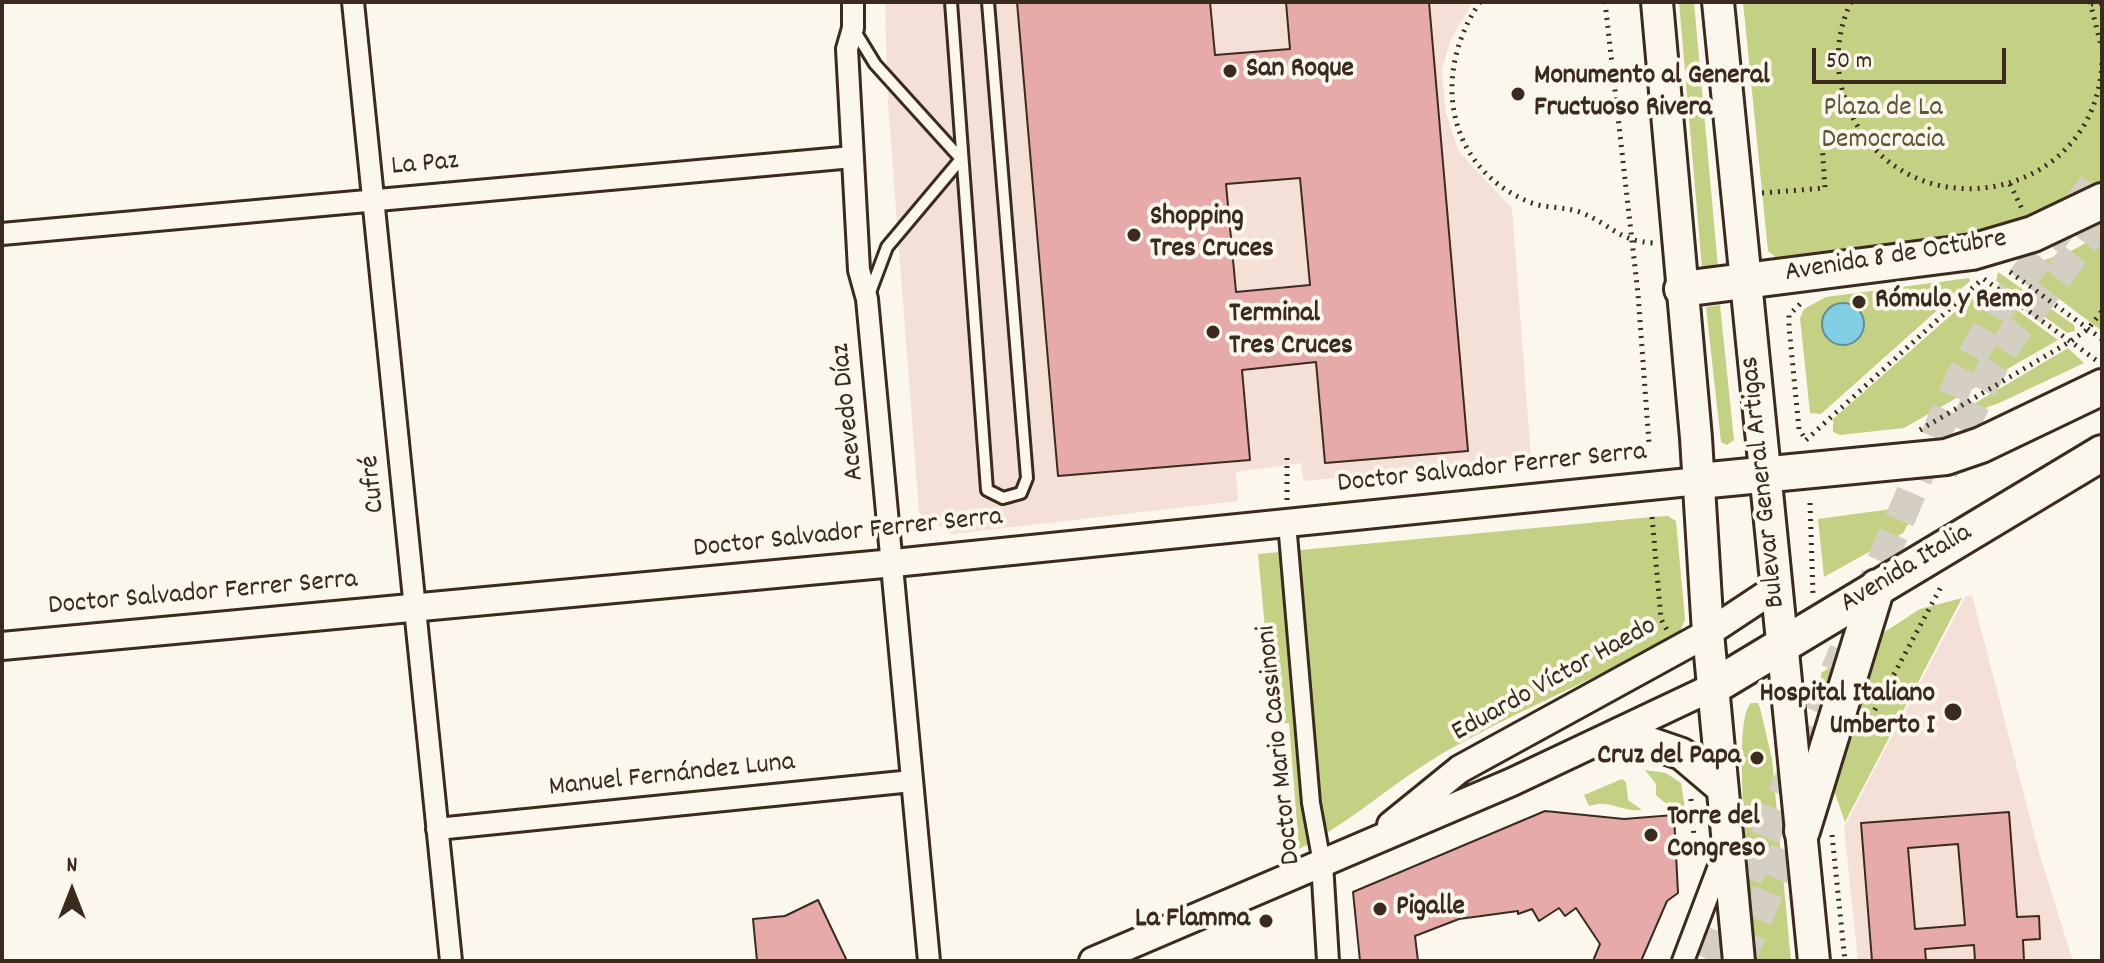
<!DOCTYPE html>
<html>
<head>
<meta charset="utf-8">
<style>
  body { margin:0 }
  #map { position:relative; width:2104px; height:963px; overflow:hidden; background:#fbf7ec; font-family:Dekko,sans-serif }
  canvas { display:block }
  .frame { position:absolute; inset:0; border:4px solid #3b2a1e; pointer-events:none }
  .north { position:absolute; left:32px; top:851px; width:80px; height:80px; -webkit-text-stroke:6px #fbf7ec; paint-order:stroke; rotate:0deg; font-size:22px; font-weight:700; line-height:32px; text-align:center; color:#3b2a1e }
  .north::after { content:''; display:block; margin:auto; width:28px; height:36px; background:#3b2a1e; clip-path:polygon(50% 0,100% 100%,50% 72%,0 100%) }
  .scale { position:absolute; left:1812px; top:48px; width:194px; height:36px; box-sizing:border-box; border:4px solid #3b2a1e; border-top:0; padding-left:10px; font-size:24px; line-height:28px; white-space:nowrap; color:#3b2a1e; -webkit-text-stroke:6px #fbf7ec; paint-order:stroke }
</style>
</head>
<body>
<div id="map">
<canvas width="2104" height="963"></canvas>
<div class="frame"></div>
<div class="north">N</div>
<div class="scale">50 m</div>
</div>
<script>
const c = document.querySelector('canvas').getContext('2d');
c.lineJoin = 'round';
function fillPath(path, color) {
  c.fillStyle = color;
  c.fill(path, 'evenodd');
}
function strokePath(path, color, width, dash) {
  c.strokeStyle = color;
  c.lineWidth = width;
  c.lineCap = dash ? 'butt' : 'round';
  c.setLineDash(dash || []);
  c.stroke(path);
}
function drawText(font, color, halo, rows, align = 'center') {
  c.font = font + ' Dekko,sans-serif';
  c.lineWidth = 8;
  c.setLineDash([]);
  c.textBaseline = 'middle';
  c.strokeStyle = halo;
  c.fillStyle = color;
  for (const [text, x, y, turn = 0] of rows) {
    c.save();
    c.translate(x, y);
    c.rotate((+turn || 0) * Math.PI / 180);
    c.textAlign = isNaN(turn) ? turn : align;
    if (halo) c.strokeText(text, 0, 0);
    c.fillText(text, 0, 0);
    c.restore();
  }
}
const built = new Path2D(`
  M 885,2 L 1473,2 L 1450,41 L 1442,71 L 1446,113 L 1459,152 L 1512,208 L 1531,458 L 1304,481 L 1301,463 L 1236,472 L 1238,501 L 952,534 L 919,513 L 888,103 Z
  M 1972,595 L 2040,856 L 2073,961 L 1858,961 L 1844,827 L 1965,597 Z`);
const green = new Path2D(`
  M 1679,2 L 1694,2 L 1718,267 L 1702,268 Z
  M 1743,2 L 2102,2 L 2102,188 L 2007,231 L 1793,261 L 1778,259 L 1768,251 Z
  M 2102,234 L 2102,331 L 2023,272 L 2025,267 L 2073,250 Z
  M 1998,272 L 2074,325 L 2075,331 L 2067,333 L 1996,281 Z
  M 1969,278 L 1970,281 L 1821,414 L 1810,413 L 1800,318 L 1804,309 L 1826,297 ZM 1841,304 L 1852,305 L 1855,341 L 1845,345 L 1833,343 L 1822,329 C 1821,316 1829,306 1841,304 Z
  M 1984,286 L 2058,340 L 1904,428 L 1840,435 L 1833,432 L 1833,419 Z
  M 1720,305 L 1734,440 L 1727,445 L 1721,442 L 1706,307 Z
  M 2068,348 L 2084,363 L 1997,404 L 1945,421 Z
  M 1899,508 L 1911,519 L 1903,533 L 1824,577 L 1818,519 Z
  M 1652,517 L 1668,516 L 1676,521 L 1685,619 L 1679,635 C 1604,675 1525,707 1450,749 C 1397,779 1353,821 1299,849 L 1289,723 L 1274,724 L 1258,554 Z
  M 1962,598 L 1845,822 L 1828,774 L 1821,673 L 1920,609 Z
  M 1751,703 L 1758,703 L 1760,708 L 1772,759 L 1791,961 L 1756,961 C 1753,924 1729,720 1751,703 Z
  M 1645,770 L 1666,773 L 1681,783 L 1685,808 L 1672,809 L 1656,795 L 1656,784 Z
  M 1622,779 L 1626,782 L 1628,800 L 1642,810 C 1621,812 1611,799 1589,806 L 1584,795 Z`);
const water = new Path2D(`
  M1822 324a21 21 0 1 1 42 0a21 21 0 1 1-42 0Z`);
const building = new Path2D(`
  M 1017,2 L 1210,2 L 1215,55 L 1290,49 L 1286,2 L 1429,2 L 1468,451 L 1325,463 L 1316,362 L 1242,370 L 1250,460 L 1058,476 ZM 1300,178 L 1310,285 L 1236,292 L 1226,184 Z
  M 1545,811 L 1624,819 L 1674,815 L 1678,893 L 1667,901 L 1641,961 L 1593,961 L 1600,944 L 1576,908 L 1565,916 L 1559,908 L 1539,921 L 1532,909 L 1518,914 L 1518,911 L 1459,919 L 1415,936 L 1418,961 L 1360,961 L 1353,892 Z
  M 2009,812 L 2017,917 L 2039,916 L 2040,939 L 2023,940 L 2024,961 L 1975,961 L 1974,945 L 1925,949 L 1926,961 L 1872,961 L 1861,823 ZM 1958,844 L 1965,925 L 1915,929 L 1908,848 Z
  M 818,900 L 847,961 L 757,961 L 753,919 L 785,916 Z`);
const secondaryTunnel = new Path2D(`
  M 1943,471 L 1994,364 L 2018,327 L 2102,219
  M 1864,603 L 1960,379 L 1996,313 L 2102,174
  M 1712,961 L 1844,651
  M 1740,961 L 1803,807`);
const path = new Path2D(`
  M 1480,2 C 1432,72 1444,166 1529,202 C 1546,209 1566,206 1582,213 C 1612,225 1618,241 1654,243
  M 1605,2 L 1638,294 L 1649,443
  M 1851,2 C 1836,33 1834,70 1846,102 C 1897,238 2096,206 2102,62
  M 2090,2 L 2102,49
  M 2091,4 L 2102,3
  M 2010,184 L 2022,209
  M 1762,193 L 1825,188 L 1822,144 L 1866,139
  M 2010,272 L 2102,339
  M 1984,279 L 2096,360
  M 1800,304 L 1789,315 L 1789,327 L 1799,429 L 1806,440
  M 1920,430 L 2071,341 L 2088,329 L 2102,311
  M 1806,440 L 1979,282
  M 1287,500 L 1287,457
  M 1810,503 L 1813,594
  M 1652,517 L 1661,619 L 1667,630
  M 1871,717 L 1942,585
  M 1691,799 L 1696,860
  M 1832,835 L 1845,961`);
const service = new Path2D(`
  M 951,2 L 987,490 L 1003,498 L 1021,493 L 1027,478 L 988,2
  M 853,28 L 875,64 L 961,159
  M 869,295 L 887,247 L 961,159`);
const pedestrian = new Path2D(`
  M 1287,523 L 1311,803 L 1322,863`);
const minor = new Path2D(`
  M 353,2 L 451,961
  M 853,2 L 853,28 L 847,49 L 859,270 L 867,299 L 929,961
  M 2,234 L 853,157
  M 437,829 L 912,781
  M 1322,863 L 1328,961
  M 1683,961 L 1724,853`);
const tertiary = new Path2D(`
  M 2,646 L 894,563 L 1699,481
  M 1391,825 L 1460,769 L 1708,633 L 1776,588
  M 1093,961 L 1512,782 L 1713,687`);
const secondary = new Path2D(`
  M 1657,2 L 1696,438 L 1708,633 L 1739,961
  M 1718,2 L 1814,961
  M 1621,733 L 1682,754 L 1722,788`);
const primary = new Path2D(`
  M 1682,289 L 1972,252 L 2033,234 L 2102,201
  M 1699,481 L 1946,457 L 1981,445 L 2102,387
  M 1713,687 L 2102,453
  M 1802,831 L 1877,587`);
const markers = [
  [1230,71,8,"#3b2a1e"],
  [1518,94,8,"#3b2a1e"],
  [1134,235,8,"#3b2a1e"],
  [1859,302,8,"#3b2a1e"],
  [1213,332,8,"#3b2a1e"],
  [1953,712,10,"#3b2a1e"],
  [1757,758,8,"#3b2a1e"],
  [1651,835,8,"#3b2a1e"],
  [1380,909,8,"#3b2a1e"],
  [1266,921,8,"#3b2a1e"]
];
const poiNames = [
  ["San Roque",1246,71],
  ["Monumento al General",1534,78],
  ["Fructuoso Rivera",1534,110],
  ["Shopping",1150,219],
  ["Tres Cruces",1150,251],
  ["Rómulo y Remo",1875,302],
  ["Terminal",1229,316],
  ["Tres Cruces",1229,348],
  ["Hospital Italiano",1935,696,"right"],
  ["Umberto I",1935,728,"right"],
  ["Cruz del Papa",1741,758,"right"],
  ["Torre del",1667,819],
  ["Congreso",1667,851],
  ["Pigalle",1396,909],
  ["La Flamma",1250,921,"right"]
];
const parkNames = [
  ["Plaza de La",1883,110],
  ["Democracia",1883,142]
];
const streetNames = [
  ["La Paz",425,166,-5],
  ["Avenida 8 de Octubre",1896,258,-9],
  ["Acevedo Díaz",850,412,-96],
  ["Doctor Salvador Ferrer Serra",1492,470,-6],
  ["Bulevar General Artigas",1765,482,-96],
  ["Cufré",375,484,-96],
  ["Doctor Salvador Ferrer Serra",848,535,-6],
  ["Avenida Italia",1907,570,-31],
  ["Doctor Salvador Ferrer Serra",203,595,-5],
  ["Eduardo Víctor Haedo",1555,681,-29],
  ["Doctor Mario Cassinoni",1281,745,-96],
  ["Manuel Fernández Luna",672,777,-6]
];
fillPath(built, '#f5e0d8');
fillPath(green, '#c4d185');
fillPath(water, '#81cde1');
strokePath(water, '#658c93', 2);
fillPath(building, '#e6aba9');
strokePath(building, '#3b2a1e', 2);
strokePath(secondaryTunnel, '#d5cec3', 30, [30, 15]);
strokePath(service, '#3b2a1e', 16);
strokePath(pedestrian, '#3b2a1e', 22);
strokePath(minor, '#3b2a1e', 26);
strokePath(tertiary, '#3b2a1e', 32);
strokePath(secondary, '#3b2a1e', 36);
strokePath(primary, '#3b2a1e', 40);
strokePath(path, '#3b2a1e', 5, [2, 6]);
strokePath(service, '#fbf7ec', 10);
strokePath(pedestrian, '#fbf7ec', 16);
strokePath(minor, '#fbf7ec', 20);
strokePath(tertiary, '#fbf7ec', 26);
strokePath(secondary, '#fbf7ec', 30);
strokePath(primary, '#fbf7ec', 34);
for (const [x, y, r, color] of markers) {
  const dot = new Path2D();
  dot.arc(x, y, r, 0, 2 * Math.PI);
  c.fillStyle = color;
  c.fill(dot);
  strokePath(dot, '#fbf7ec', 3);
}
drawText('bold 28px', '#3b2a1e', '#fbf7ec', poiNames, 'left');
drawText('28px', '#5d5438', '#fbf7ec', parkNames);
drawText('28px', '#3b2a1e', '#fbf7ec', streetNames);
</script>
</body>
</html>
